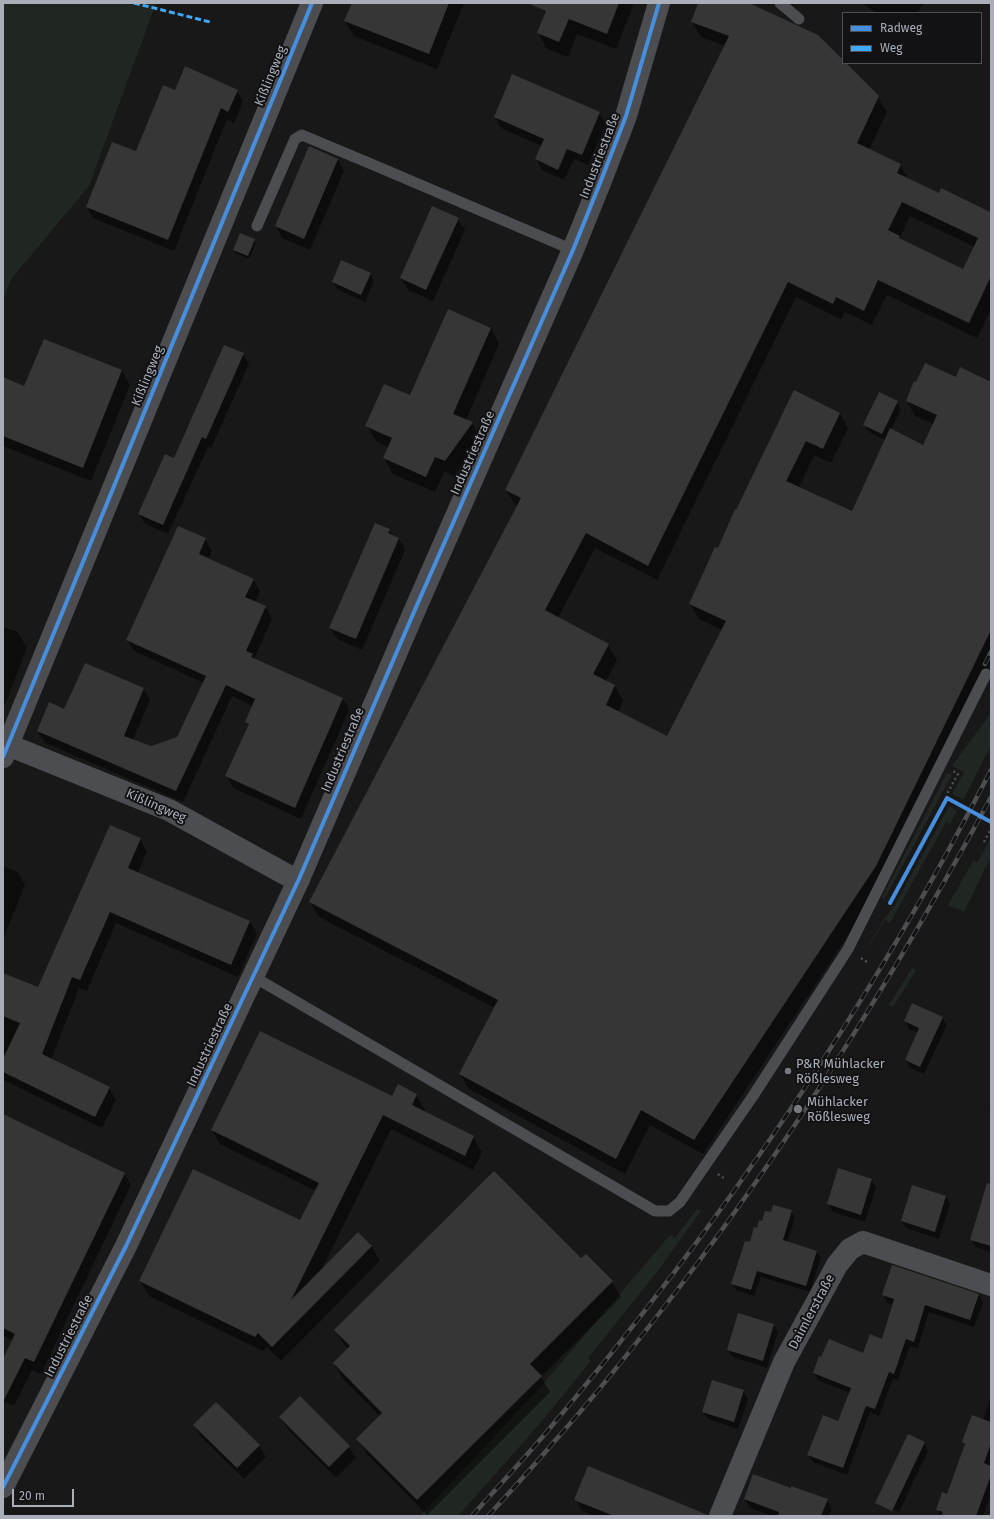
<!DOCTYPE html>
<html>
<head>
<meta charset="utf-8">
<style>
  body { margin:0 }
  #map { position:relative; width:994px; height:1519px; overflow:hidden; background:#181818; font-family:"Fira Sans",sans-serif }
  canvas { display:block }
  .frame { position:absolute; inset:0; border:4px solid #a9aeb8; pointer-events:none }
  .legend { position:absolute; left:842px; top:12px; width:140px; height:52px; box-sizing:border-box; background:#121214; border:1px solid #4e5056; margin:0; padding:5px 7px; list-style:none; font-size:12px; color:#a9aeb8 }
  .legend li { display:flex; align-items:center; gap:8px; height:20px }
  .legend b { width:20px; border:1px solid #4e5056 }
  .scale { position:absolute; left:12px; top:1489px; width:62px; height:18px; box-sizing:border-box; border:2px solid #a9aeb8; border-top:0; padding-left:5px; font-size:12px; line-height:14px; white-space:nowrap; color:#a9aeb8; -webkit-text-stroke:3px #121214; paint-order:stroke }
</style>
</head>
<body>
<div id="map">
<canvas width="994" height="1519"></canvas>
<div class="frame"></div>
<ul class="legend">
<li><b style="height:5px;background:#468fdf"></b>Radweg</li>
<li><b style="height:5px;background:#3fa9f5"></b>Weg</li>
</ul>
<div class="scale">20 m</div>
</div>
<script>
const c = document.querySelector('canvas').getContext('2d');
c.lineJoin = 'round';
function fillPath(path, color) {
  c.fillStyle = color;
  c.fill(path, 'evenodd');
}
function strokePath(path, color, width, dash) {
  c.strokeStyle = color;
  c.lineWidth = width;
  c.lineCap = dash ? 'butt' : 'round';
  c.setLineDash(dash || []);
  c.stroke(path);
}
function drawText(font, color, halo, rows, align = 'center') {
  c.font = font + ' "Fira Sans",sans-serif';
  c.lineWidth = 4;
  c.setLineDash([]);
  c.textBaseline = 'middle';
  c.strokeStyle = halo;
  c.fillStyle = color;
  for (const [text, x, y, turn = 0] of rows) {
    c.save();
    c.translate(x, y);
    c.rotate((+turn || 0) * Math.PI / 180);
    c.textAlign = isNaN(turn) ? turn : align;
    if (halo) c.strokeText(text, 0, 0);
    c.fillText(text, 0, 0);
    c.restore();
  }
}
const green = new Path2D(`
  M 3,3 L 156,3 L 89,186 L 12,278 L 3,300 Z
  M 991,713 L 991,746 L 963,800 L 952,794 L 964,772 L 952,766 Z
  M 947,773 L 952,775 L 884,900 L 882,897 Z
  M 949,806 L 957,811 L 950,824 L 946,822 L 890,923 L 885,920 L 869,946 L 868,946 L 884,919 L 895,905 Z
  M 991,838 L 991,857 L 964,912 L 948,905 L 973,861 L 977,863 Z
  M 912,968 L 916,970 L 893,1007 L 889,1005 Z
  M 697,1209 L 701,1211 L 657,1272 L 588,1358 L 591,1361 L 536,1428 L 458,1516 L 420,1516 L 543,1384 L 670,1235 L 675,1238 Z`);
const shadow = new Path2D(`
  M 353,3 L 464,3 L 437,69 L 354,36 L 345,21 Z
  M 550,3 L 634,3 L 616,49 L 577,34 L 568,57 L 547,49 L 538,33 Z
  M 699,3 L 747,3 L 843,62 L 878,97 L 887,112 L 869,150 L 900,165 L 909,180 L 940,194 L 991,213 L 991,309 L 977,338 L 887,295 L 872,325 L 845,312 L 841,319 L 796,297 L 657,580 L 595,548 L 558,618 L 608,645 L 617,660 L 606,681 L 615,686 L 623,701 L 618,712 L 667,738 L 722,630 L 699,619 L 690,604 L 795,392 L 840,413 L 848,429 L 831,463 L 814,455 L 799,488 L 852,512 L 885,440 L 869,432 L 864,425 L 897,402 L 901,409 L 891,430 L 923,447 L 934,424 L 915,416 L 907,401 L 956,378 L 991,383 L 991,663 L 884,881 L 703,1154 L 650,1125 L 625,1174 L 469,1089 L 460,1074 L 495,1008 L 319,917 L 310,902 L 518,507 L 515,505 L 506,490 L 725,46 L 701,37 L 692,22 ZM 910,216 L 975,247 L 963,270 L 902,241 L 900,238 Z
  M 861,3 L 924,3 L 917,13 L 877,13 Z
  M 175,91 L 237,91 L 243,102 L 234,123 L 227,119 L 174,251 L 93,218 L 87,207 L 136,152 Z
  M 599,113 L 606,124 L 588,165 L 574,159 L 564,180 L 542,170 L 536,159 L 542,146 L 501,128 L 495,117 Z
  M 338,160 L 344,171 L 310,250 L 282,238 L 276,226 Z
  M 458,219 L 465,230 L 433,301 L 408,290 L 401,278 Z
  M 254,240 L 256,243 L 249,259 L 236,253 L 234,250 Z
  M 370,274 L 374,281 L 365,302 L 337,289 L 333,282 Z
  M 491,328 L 499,344 L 466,420 L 472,423 L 481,438 L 454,476 L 444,471 L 435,492 L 393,474 L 384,458 L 389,447 L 376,441 L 367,426 L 410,396 Z
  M 44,340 L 122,371 L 130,385 L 91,481 L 3,446 L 3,378 L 25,387 Z
  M 243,354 L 249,364 L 211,448 L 208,447 L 168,534 L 145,524 L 139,514 Z
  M 389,530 L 393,536 L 399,539 L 405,550 L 362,650 L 337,639 L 330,628 Z
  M 205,539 L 212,551 L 208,559 L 253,579 L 260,591 L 255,602 L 266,607 L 272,619 L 254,659 L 343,699 L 349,710 L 301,819 L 233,788 L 227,776 L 249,727 L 246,722 L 253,706 L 232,696 L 183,802 L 45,743 L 38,731 L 65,710 L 143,688 L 150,700 L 133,740 L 151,747 L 177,737 L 204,683 L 134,651 L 127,640 Z
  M 3,627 L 18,632 L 27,648 L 3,709 Z
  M 110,826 L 140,839 L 147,851 L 138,873 L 250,922 L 257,934 L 238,977 L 116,923 L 87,991 L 79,988 L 51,1060 L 109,1088 L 116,1100 L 102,1128 L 3,1080 L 3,974 L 39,988 Z
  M 3,866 L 18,872 L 25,885 L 3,939 Z
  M 942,1017 L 947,1025 L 924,1074 L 910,1068 L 906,1060 L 918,1033 L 909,1029 L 905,1021 Z
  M 416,1095 L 425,1110 L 424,1112 L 473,1137 L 482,1152 L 473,1170 L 391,1129 L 321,1271 L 358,1234 L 372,1247 L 380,1261 L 281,1361 L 267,1347 L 263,1351 L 149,1296 L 140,1281 L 301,1221 L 316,1191 L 220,1144 L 212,1130 L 392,1098 Z
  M 991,1105 L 991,1114 L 989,1111 Z
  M 3,1115 L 124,1173 L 131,1185 L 41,1374 L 32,1370 L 14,1406 L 3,1401 L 3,1361 L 13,1341 L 3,1336 Z
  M 872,1180 L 876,1188 L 865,1222 L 833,1212 L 828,1204 Z
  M 913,1187 L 946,1197 L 950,1204 L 939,1239 L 906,1228 L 902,1221 Z
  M 991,1208 L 991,1252 L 975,1247 L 971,1239 Z
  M 791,1211 L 795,1218 L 787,1243 L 817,1252 L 821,1258 L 810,1292 L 761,1277 L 754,1296 L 736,1290 L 732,1284 L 758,1229 L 771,1214 Z
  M 586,1255 L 612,1282 L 621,1297 L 541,1377 L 550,1392 L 427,1515 L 367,1454 L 358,1439 L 380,1416 L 343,1379 L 334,1364 L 348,1349 L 344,1345 L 336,1330 L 581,1260 Z
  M 892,1266 L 979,1295 L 983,1302 L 974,1327 L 929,1312 L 918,1348 L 910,1346 L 898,1380 L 893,1379 L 879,1416 L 870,1412 L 847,1475 L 813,1462 L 808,1455 L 838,1422 L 850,1393 L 818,1380 L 814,1373 L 864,1354 L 883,1340 L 894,1305 L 887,1303 L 883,1295 Z
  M 773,1325 L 778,1332 L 767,1368 L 733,1357 L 728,1350 Z
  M 743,1391 L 748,1399 L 738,1429 L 708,1419 L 703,1412 Z
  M 991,1396 L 991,1462 L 990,1466 L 991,1467 L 991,1494 L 983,1516 L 940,1516 L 937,1509 L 947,1495 L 965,1447 L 963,1442 L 983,1420 Z
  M 280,1417 L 349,1447 L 356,1458 L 336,1478 L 287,1428 Z
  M 194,1425 L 259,1446 L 266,1457 L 244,1479 L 201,1437 Z
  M 924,1443 L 928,1451 L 899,1512 L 882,1506 Z
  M 745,1499 L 827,1500 L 832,1509 L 829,1516 L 772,1516 L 750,1508 Z
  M 576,1500 L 696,1516 L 594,1516 L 582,1511 Z`);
const building = new Path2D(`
  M 352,3 L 449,3 L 429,54 L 344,21 Z
  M 530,3 L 619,3 L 607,34 L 569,19 L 559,42 L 537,33 L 546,11 L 530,4 Z
  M 698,3 L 749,3 L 818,35 L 843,60 L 843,63 L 846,63 L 879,96 L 857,143 L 901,164 L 897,173 L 939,193 L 941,188 L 990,212 L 991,209 L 991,276 L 969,323 L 878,280 L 864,311 L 836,297 L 833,304 L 788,282 L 648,566 L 586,533 L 545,610 L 609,644 L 593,674 L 615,685 L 606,705 L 667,736 L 726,621 L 689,604 L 715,547 L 718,548 L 735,509 L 736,510 L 794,390 L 840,413 L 823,449 L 806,441 L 786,481 L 852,511 L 890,428 L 923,445 L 937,415 L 906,401 L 914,381 L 916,382 L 925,363 L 956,377 L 960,367 L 991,382 L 991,630 L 876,866 L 694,1140 L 641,1110 L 616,1159 L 459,1074 L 498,1000 L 309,902 L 521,498 L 505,490 L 729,36 L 691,22 ZM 902,202 L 978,238 L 963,269 L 899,238 L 900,236 L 888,230 Z
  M 185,66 L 238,90 L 228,112 L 221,108 L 168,240 L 86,207 L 112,142 L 136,151 L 163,85 L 175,90 Z
  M 512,74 L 600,112 L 582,155 L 567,149 L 558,170 L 535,159 L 544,139 L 494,117 Z
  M 309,146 L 338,159 L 304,239 L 275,226 Z
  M 432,206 L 459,218 L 426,290 L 400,278 Z
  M 240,233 L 255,239 L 248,256 L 233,250 Z
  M 341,260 L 371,273 L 361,295 L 332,282 Z
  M 448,309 L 491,328 L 453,414 L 473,422 L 445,461 L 435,457 L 426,477 L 383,458 L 392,438 L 365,426 L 384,384 L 410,395 Z
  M 44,339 L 122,370 L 83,468 L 3,436 L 3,377 L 24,386 Z
  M 224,345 L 244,353 L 206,439 L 202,437 L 163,525 L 138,514 L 165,454 L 174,458 Z
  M 879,392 L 898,401 L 882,434 L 863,425 Z
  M 375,523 L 390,529 L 388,533 L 399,538 L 356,639 L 329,628 Z
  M 178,526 L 206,538 L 199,554 L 254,579 L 245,597 L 266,606 L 246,651 L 253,654 L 251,657 L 343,698 L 295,808 L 225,776 L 249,724 L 245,722 L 255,699 L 226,685 L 176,791 L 37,731 L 49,702 L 64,709 L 85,663 L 144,688 L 124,736 L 151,746 L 177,737 L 206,676 L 126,640 Z
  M 110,825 L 141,838 L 128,868 L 250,921 L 231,965 L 110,912 L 80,980 L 72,977 L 42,1054 L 110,1087 L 95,1117 L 3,1072 L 3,1059 L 20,1023 L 3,1016 L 3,973 L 38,987 Z
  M 912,1003 L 943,1017 L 920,1067 L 905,1060 L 919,1028 L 904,1021 Z
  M 260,1031 L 392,1096 L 398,1084 L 417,1094 L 412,1105 L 474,1136 L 465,1156 L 383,1115 L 291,1300 L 358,1232 L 372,1246 L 272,1347 L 258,1333 L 255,1337 L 139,1281 L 193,1169 L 300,1220 L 319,1183 L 211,1130 Z
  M 3,1114 L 125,1173 L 34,1362 L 25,1358 L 3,1402 L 3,1359 L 15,1334 L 3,1328 Z
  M 838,1168 L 872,1179 L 861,1215 L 827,1204 Z
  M 494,1171 L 581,1258 L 586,1254 L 613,1281 L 530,1364 L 542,1376 L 417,1500 L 356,1439 L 382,1413 L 333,1363 L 350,1346 L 334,1330 Z
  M 987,1183 L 991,1184 L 991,1246 L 970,1240 Z
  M 912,1185 L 946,1196 L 935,1232 L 901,1221 Z
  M 773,1205 L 792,1210 L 783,1240 L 817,1251 L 806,1286 L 757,1271 L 751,1290 L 731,1284 L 745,1241 L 750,1242 L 754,1227 L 757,1228 L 759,1220 L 762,1221 L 765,1211 L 771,1212 Z
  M 892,1265 L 979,1294 L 970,1320 L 925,1305 L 914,1342 L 906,1339 L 894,1374 L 889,1372 L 875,1409 L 866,1406 L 843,1468 L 807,1455 L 823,1415 L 838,1421 L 851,1388 L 813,1373 L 819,1356 L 821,1357 L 829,1339 L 863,1353 L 870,1334 L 882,1339 L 894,1299 L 882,1295 Z
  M 738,1313 L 774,1324 L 763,1361 L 727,1350 Z
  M 712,1380 L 744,1390 L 734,1422 L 702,1412 Z
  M 300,1396 L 350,1446 L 329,1467 L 279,1417 Z
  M 216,1402 L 260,1445 L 237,1468 L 193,1425 Z
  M 972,1415 L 991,1422 L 991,1443 L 984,1463 L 991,1466 L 991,1475 L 976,1516 L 941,1516 L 943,1512 L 936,1510 L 942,1492 L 947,1494 L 965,1444 L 962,1442 Z
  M 908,1434 L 925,1442 L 892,1511 L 875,1503 Z
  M 588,1466 L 708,1515 L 708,1516 L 614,1516 L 574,1500 Z
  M 753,1474 L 791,1488 L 791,1486 L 828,1499 L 821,1516 L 778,1516 L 779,1512 L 744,1499 Z`);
const path = new Path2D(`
  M 947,798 L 948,792 L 958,774 L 953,771
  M 984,842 L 991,829
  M 861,958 L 867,962
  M 718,1174 L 725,1179`);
const service = new Path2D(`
  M 780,3 L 799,19
  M 257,226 L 295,139 L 302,135 L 376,166 L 573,250
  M 254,977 L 655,1211 L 669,1211 L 680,1202 L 753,1096 L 848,949 L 986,674`);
const minor = new Path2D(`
  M 8,745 L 169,810 L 287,875 L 299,879
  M 3,757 L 312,3
  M 720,1516 L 784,1362 L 837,1265 L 850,1249 L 863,1242 L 991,1285`);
const tertiary = new Path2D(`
  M 3,1487 L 126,1246 L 299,879 L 417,605 L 573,250 L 600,183 L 626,116 L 659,3`);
const rail = new Path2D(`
  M 985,664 L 991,652
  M 472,1516 C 496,1489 521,1462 545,1434 C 717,1230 869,1008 991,770
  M 488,1516 C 510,1492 532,1468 553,1443 C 597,1394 638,1341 678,1289 C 796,1134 899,968 991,797`);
const quiet = new Path2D(`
  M 134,3 L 210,22`);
const cycleway = new Path2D(`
  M 3,757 L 312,3
  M 890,903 L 947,798 L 991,822
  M 3,1487 L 126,1246 L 299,879 L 417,605 L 573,250 L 600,183 L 626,116 L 659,3`);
const markers = [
  [788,1071,4,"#767a80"],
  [798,1109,5,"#767a80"]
];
const streetNames = [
  ["Kißlingweg",271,76,-68],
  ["Industriestraße",600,156,-69],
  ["Kißlingweg",148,376,-68],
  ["Industriestraße",473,453,-66],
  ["Industriestraße",343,750,-67],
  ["Kißlingweg",156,806,24],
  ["Industriestraße",210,1045,-65],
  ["Daimlerstraße",812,1312,-62],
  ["Industriestraße",69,1336,-63]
];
const poiNames = [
  ["P&R Mühlacker",796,1064],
  ["Rößlesweg",796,1079],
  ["Mühlacker",807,1102],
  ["Rößlesweg",807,1117]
];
fillPath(green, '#202621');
fillPath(shadow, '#0007');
fillPath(building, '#363637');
strokePath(path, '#4e4f52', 2.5, [2, 3]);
strokePath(service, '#4c4d50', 11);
strokePath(minor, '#4c4d50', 22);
strokePath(tertiary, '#4c4d50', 22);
strokePath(rail, '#4d4e50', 4.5);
strokePath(rail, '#121214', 3, [9]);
strokePath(quiet, '#3fa9f5', 3, [6, 3]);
strokePath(cycleway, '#468fdf', 4);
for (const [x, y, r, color] of markers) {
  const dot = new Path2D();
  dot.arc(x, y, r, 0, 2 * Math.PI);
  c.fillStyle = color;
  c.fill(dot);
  strokePath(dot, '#121214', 1.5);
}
drawText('13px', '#a9aeb8', '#121214', streetNames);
drawText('13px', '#a9aeb8', '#121214', poiNames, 'left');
</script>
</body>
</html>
